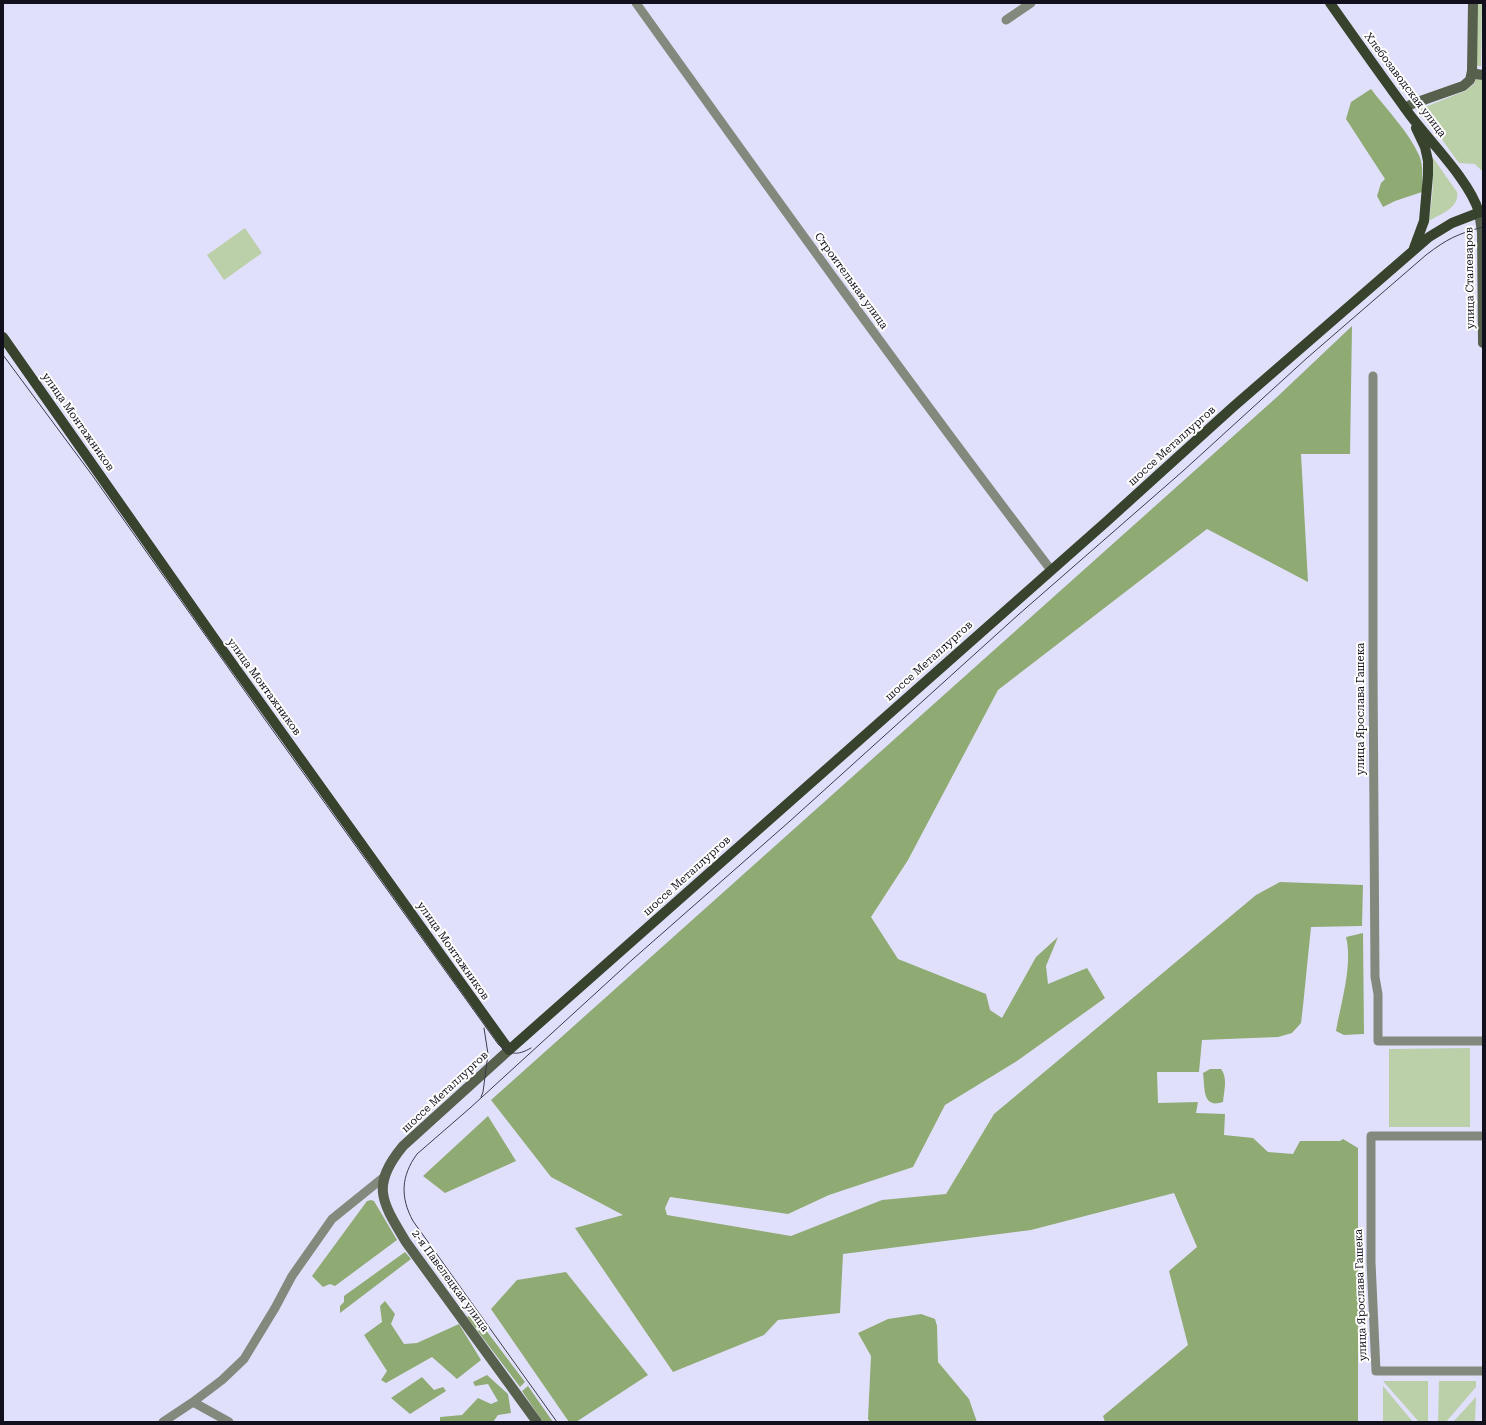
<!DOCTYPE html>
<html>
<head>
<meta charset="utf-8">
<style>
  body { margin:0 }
  #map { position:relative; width:1486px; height:1425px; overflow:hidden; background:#e1e0fc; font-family:"Roboto Serif",serif }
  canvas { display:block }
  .frame { position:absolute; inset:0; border:4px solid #11101c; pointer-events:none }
</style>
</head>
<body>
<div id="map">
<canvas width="1486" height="1425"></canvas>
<div class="frame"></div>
</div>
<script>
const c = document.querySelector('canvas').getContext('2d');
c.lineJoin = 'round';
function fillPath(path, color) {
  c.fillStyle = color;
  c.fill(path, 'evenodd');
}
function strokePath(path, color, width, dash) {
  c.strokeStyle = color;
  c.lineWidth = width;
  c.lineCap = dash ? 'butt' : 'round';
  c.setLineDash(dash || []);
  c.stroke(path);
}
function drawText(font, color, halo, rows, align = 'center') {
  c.font = font + ' "Roboto Serif",serif';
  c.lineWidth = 4;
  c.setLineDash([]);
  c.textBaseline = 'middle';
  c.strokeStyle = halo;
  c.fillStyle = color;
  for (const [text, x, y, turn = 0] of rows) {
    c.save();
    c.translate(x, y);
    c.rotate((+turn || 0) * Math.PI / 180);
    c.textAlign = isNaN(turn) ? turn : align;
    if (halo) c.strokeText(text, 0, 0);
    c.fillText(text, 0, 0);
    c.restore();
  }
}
const green = new Path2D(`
  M 1476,3 L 1482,3 L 1481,66 L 1476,66 Z
  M 1475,77 L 1483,78 L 1483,172 L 1475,164 L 1459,163 L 1420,109 L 1465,91 L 1475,83 Z
  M 1429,152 L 1457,192 C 1460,208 1440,214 1429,221 C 1432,198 1436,175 1429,152 Z
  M 245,228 L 262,253 L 224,280 L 207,255 Z
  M 1470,1048 L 1470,1127 L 1389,1127 L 1389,1049 Z
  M 1383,1381 L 1428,1381 L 1428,1422 L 1419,1422 Z
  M 1439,1381 L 1476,1381 L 1476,1387 L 1446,1422 L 1438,1422 Z
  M 1383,1386 L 1413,1422 L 1383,1422 Z
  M 1476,1397 L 1475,1422 L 1453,1422 Z`);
const forest = new Path2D(`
  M 1371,89 C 1387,110 1408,131 1419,155 C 1424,166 1422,180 1422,192 L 1395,201 L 1383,207 L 1377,196 L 1381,183 L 1385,179 L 1346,119 L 1351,102 Z
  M 1352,326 L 1350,454 L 1301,454 L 1308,582 L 1207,529 L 998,690 L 908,860 L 871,917 L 898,959 L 986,994 L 990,1010 L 1002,1018 L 1036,957 L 1058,937 L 1046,966 L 1048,984 L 1087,968 L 1105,998 L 1017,1061 L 945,1105 L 913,1167 L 829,1195 L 788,1214 L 670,1197 L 665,1208 L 667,1215 L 791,1236 L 882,1200 L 946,1194 L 994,1114 L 1256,895 L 1280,882 L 1363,885 L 1362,926 L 1311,927 L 1303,1006 L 1301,1023 L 1292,1033 L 1278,1037 L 1202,1040 L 1199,1072 L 1157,1072 L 1158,1103 L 1198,1102 L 1196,1113 L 1225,1114 L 1224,1135 L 1253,1138 L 1268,1152 L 1293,1154 L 1300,1141 L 1340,1141 L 1343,1139 L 1358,1148 L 1358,1422 L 1105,1422 L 1103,1416 L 1188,1345 L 1169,1271 L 1197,1247 L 1174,1193 L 1031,1230 L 843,1254 L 840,1313 L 778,1320 L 764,1335 L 673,1372 L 575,1228 L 623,1215 L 551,1177 L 491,1100 L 1277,397 Z
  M 1363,933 L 1364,1034 L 1344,1035 L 1336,1031 C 1341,1003 1353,964 1346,937 Z
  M 1210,1069 L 1221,1069 C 1228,1078 1224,1091 1223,1102 C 1202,1109 1205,1088 1203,1073 Z
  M 488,1116 L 516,1161 L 445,1193 L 423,1176 Z
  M 371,1200 L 374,1201 L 397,1240 L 335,1286 L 330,1284 L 323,1287 L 312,1276 L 367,1201 Z
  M 405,1252 L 411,1259 L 340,1313 L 340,1306 L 344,1302 L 344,1296 Z
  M 566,1272 L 648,1375 L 576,1422 L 569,1422 L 491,1309 L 517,1280 Z
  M 385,1301 L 395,1314 L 391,1324 L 404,1344 L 417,1343 L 459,1324 L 481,1360 L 457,1379 L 432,1357 L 386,1383 L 381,1380 L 387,1371 L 364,1335 L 382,1322 L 380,1306 Z
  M 473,1313 L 525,1382 L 520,1387 L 467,1317 Z
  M 921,1314 L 935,1319 L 937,1326 L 938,1362 L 969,1399 L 977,1422 L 870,1422 L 868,1419 L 871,1356 L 858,1333 L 888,1319 Z
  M 487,1375 L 508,1394 L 511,1413 L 498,1415 L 493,1422 L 440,1422 L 440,1417 L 462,1415 L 478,1398 L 491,1404 L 498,1401 L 488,1384 L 475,1386 L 473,1382 Z
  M 422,1377 L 434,1390 L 443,1387 L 446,1391 L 410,1414 L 391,1398 Z
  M 528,1386 L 553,1422 L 543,1422 L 522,1391 Z`);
const street = new Path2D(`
  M 636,3 C 772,193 909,384 1051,570
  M 1006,20 L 1031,3
  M 1373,376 L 1373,667 L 1375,977 L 1378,994 L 1378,1041 L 1483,1041
  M 1483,1136 L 1371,1136 L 1371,1262 L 1376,1371 L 1483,1371
  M 193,1402 L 229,1422
  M 163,1422 L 193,1402 L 222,1380 L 244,1359 L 275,1308 L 292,1276 L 332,1219 L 384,1177`);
const secondary = new Path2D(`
  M 1472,71 L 1476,74 L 1483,75
  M 1405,108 L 1412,104 L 1463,86 L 1470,80 L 1472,71 L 1473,3
  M 1479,212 L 1482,232 L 1483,343
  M 509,1050 L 403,1146 C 370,1186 382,1202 406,1242 L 537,1422`);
const primary = new Path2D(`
  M 1330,3 C 1356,40 1383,78 1410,115 C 1431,143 1469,180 1479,212
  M 1414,248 L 1424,221 L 1428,175 L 1428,161 L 1425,147 L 1416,128
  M 3,337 L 219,645 L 509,1050 L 1106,522 L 1233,407 L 1429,237 L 1452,223 L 1483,211`);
const tram = new Path2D(`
  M 3,355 L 92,475 L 266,721 L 498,1044 C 510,1055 517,1056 531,1048
  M 481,1097 L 483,1092 L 488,1054 L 484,1028
  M 557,1422 L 413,1221 C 400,1197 401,1176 417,1154 L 470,1108 L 633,959 L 790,821 L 1018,615 L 1183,471 L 1307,358 L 1426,255 C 1447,239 1457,234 1483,227`);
const streetNames = [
  ["Хлебозаводская улица",1405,85,53],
  ["улица Сталеваров",1470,278,-91],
  ["Строительная улица",851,281,54],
  ["улица Монтажников",78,422,55],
  ["шоссе Металлургов",1172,446,-42],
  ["шоссе Металлургов",929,661,-42],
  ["улица Монтажников",264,687,54],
  ["улица Ярослава Гашека",1361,709,-90],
  ["шоссе Металлургов",687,876,-42],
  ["улица Монтажников",453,951,55],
  ["шоссе Металлургов",445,1092,-43],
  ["2-я Павелецкая улица",450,1281,54],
  ["улица Ярослава Гашека",1361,1295,-92]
];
fillPath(green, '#bbcfa9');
fillPath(forest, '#8faa73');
strokePath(street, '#838a7d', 9);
strokePath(secondary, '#56604d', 10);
strokePath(primary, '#37432c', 10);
strokePath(tram, '#3c3b4a', 1);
drawText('11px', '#11101c', '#fff', streetNames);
</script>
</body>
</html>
